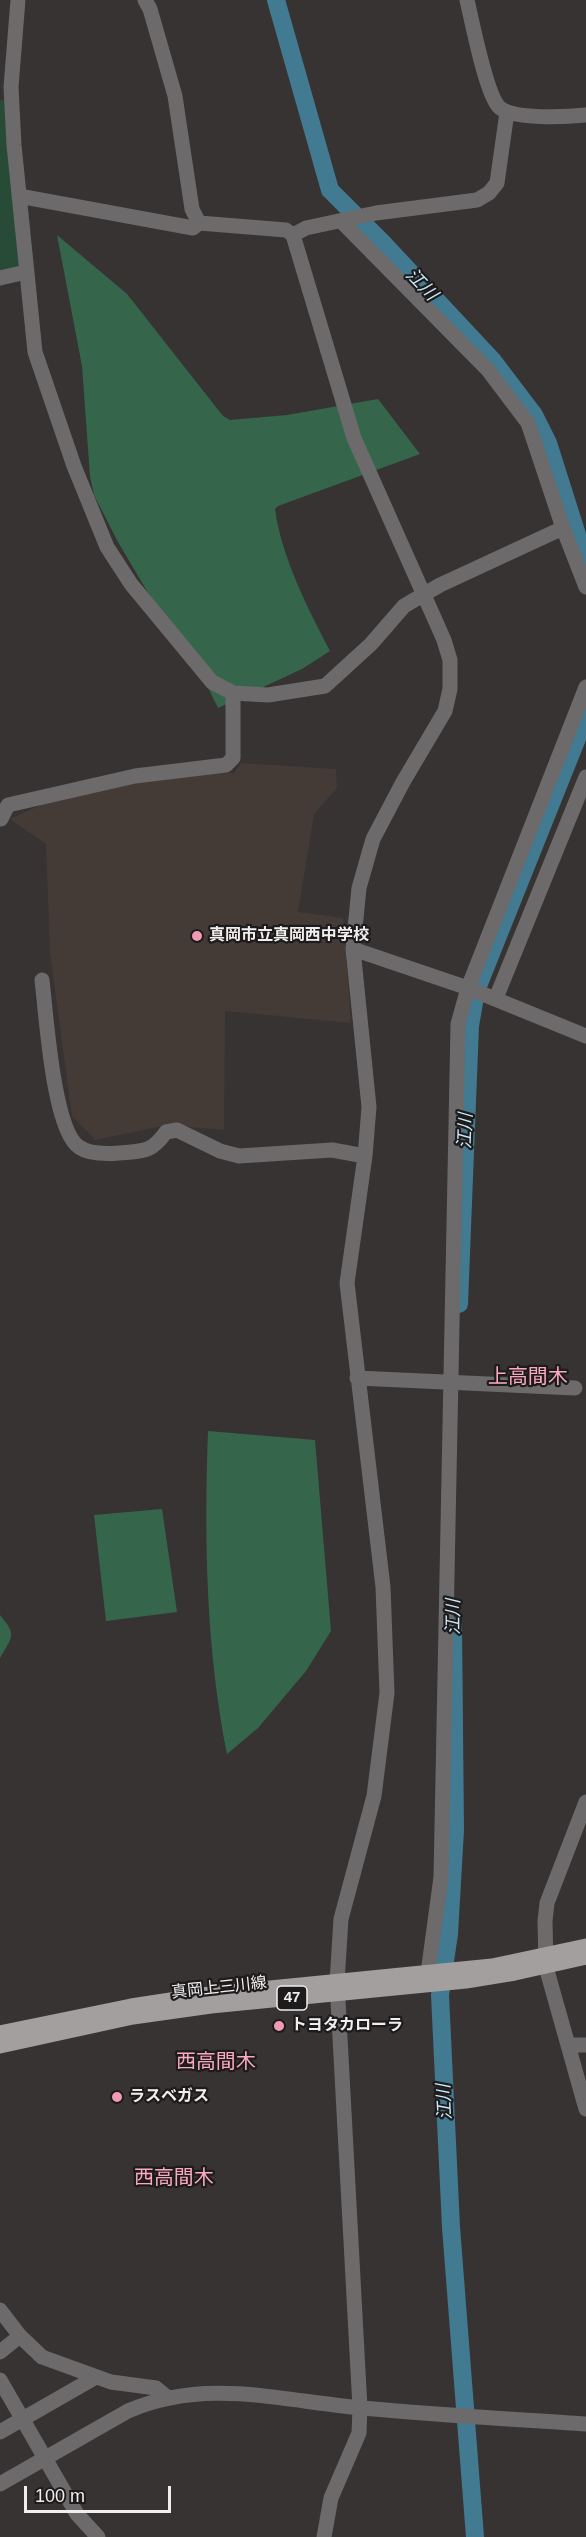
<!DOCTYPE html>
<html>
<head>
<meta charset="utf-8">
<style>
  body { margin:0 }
  #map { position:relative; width:586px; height:2537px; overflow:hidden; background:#363332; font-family:Arial,sans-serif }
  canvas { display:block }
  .scale { position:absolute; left:24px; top:2486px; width:147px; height:27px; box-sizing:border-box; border:3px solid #f0eeee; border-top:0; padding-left:8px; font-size:18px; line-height:21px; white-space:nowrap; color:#f0eeee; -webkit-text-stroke:4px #1d1b1b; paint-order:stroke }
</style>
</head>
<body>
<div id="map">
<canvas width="586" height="2537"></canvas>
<div class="scale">100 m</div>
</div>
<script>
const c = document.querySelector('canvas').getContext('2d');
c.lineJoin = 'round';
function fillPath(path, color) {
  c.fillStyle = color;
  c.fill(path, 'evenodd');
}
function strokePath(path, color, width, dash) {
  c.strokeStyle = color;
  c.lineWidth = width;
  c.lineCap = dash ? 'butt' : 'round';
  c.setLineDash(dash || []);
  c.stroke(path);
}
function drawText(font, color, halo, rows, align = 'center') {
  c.font = font + ' Arial,"Noto Sans JP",sans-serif';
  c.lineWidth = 4.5;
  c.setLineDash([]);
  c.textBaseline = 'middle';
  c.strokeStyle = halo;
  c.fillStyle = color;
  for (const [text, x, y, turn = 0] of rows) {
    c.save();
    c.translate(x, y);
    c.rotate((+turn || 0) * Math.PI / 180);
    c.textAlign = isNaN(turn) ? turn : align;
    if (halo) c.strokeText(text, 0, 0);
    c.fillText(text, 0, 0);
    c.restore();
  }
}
const built = new Path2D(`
  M 241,763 L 336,769 L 337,788 L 314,814 L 298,912 L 343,918 L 351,1023 L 225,1011 L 224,1130 L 168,1125 L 95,1140 L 72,1116 L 50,953 L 46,844 L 10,819 L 54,799 L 171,775 L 234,773 Z`);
const green = new Path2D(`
  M 12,99 L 26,272 L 0,278 L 0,100 Z`);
const forest = new Path2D(`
  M 57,235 L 127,294 L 223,416 L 230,420 L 287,415 L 378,399 L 420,454 L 278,506 L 275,509 C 281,556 308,609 330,651 L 302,669 L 218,708 L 201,673 L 147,591 L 118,542 L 94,495 L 90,476 L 82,366 Z
  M 208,1431 L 315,1440 L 331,1631 L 306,1671 L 258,1728 L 227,1754 C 206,1649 204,1538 208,1431 Z
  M 162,1509 L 177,1612 L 106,1621 L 94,1515 Z
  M 0,1615 C 17,1636 13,1635 0,1658 Z`);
const river = new Path2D(`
  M 276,0 L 330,190 L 380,240 L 493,361 L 534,415 L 548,443 L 586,563
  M 459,1304 L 470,1026 L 476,991 L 586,716
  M 453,1626 L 455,1830 L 449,1934 L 440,1995 L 451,2227 L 475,2537`);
const minor = new Path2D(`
  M 18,0 L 11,87 L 14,145 L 35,352 L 74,466 L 107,547 L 131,584 L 212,682 L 233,693 L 268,695 L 325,686 L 371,644 L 404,606 L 440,585 L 563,528
  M 145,0 L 150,9 L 175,96 L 192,209 L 199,223 L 286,230 L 293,235 L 354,438 L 444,640 L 450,660 L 450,689 L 445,711 L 403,782 L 373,839 L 359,888 L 353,949 L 369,1107 L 365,1156 L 347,1283 L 383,1587 L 387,1693 L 374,1796 L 341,1919 L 337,1982 L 360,2408 L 359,2433 L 331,2498 L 324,2537
  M 467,0 C 472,21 486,94 499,107 C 512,120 568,117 586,115
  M 19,196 L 193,228 L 199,223
  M 342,222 L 488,370 L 528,423 L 563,528 L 586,587
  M 293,235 L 306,228 L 376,213 L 477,200 L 489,193 L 497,183 L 507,112
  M 0,278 L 26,272
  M 1,819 L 8,805 L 135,776 L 226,765 L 233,758 L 233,693
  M 353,949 L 468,988 L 586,1036
  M 42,980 C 46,1012 53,1130 79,1147 C 89,1154 107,1154 119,1153 C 143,1151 151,1153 166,1132 L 177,1130 L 220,1151 L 239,1156 L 332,1150 L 365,1156
  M 496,998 L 586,777
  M 357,1378 L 575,1388
  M 586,1802 L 547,1903 L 545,1921 L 546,1967 L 586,2109
  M 428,1973 L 441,1877 L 458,1024 L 468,988 L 586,687
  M 568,2045 L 586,2045
  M 0,2310 L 20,2336 L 42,2357 L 111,2382 L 156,2388 L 167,2397
  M 0,2352 L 20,2336
  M 0,2380 L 77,2514 L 98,2537
  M 0,2432 L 96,2377
  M 0,2484 L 128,2411 C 207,2377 281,2401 362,2408 C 437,2415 511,2419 586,2424`);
const major = new Path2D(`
  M 0,2033 L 131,2006 L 210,1994 L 492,1966 L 586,1946
  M 0,2046 L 133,2017 L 211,2006 L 466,1981 L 515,1973 L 586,1957`);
const markers = [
  [197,936,6,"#f19ab3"],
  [279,2026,6,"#f19ab3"],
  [117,2097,6,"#f19ab3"]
];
const shields = [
  [292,1998,30]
];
const shieldNames = [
  ["47",292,1998]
];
const poiNames = [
  ["真岡市立真岡西中学校",209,936],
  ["トヨタカローラ",291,2026],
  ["ラスベガス",129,2097]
];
const streetNames = [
  ["真岡上三川線",219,1988,-6]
];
const waterNames = [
  ["江川",421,285,46],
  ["江川",466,1131,-88],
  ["江川",454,1617,-90],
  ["江川",445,2102,-93]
];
const quarterNames = [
  ["上高間木",528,1377],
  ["西高間木",216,2062],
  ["西高間木",174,2178]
];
fillPath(built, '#443b37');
fillPath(green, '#284b38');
fillPath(forest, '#35664c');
strokePath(river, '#427a91', 18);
strokePath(minor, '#6c6a6a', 15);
strokePath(major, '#a29f9e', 15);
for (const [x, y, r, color] of markers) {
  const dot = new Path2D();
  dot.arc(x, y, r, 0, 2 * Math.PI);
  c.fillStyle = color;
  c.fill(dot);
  strokePath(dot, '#1d1b1b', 2);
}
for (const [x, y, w] of shields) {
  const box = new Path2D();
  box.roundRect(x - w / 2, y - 12, w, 24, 4.5);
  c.fillStyle = '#1d1b1b';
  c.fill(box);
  strokePath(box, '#f0eeee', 1.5);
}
drawText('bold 15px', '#f0eeee', null, shieldNames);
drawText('bold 16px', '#f0eeee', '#1d1b1b', poiNames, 'left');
drawText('16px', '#f0eeee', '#1d1b1b', streetNames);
drawText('italic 18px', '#c9eaf9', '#1d1b1b', waterNames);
drawText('20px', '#fba9c0', '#1d1b1b', quarterNames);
</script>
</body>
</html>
